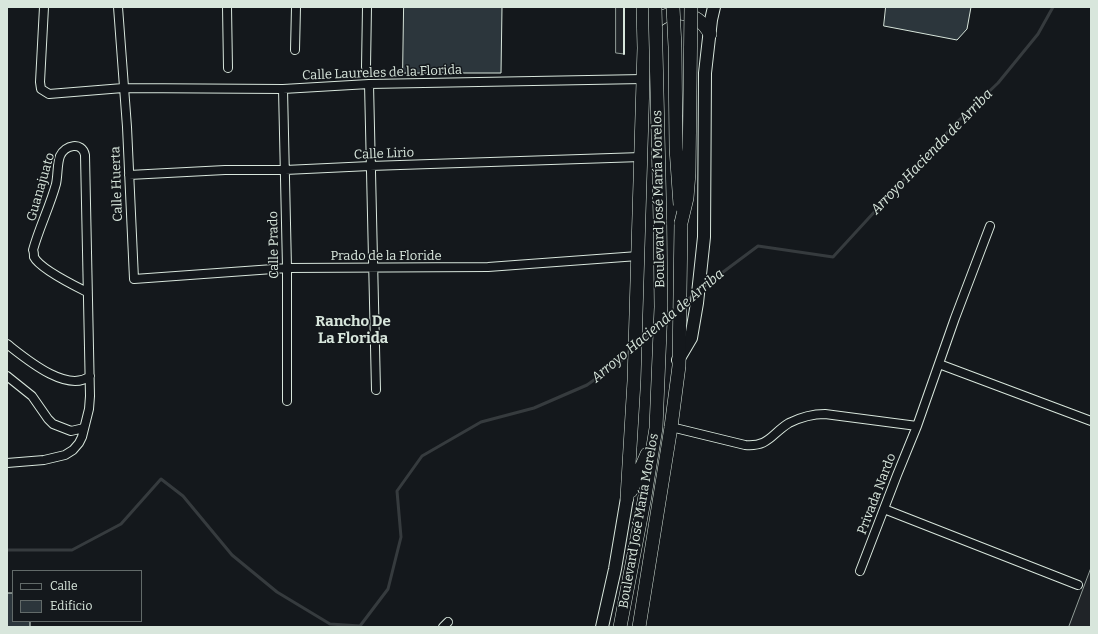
<!DOCTYPE html>
<html>
<head>
<meta charset="utf-8">
<style>
  body { margin:0 }
  #map { position:relative; width:1098px; height:634px; overflow:hidden; background:#14181c; font-family:Bitter,serif }
  canvas { display:block }
  .frame { position:absolute; inset:0; border:8px solid #d8e6dc; pointer-events:none }
  .legend { position:absolute; left:12px; top:570px; width:130px; height:52px; box-sizing:border-box; background:#14181c; border:1px solid #626a69; margin:0; padding:5px 7px; list-style:none; font-size:12px; color:#d8e6dc }
  .legend li { display:flex; align-items:center; gap:8px; height:20px }
  .legend b { width:20px; border:1px solid #626a69 }
</style>
</head>
<body>
<div id="map">
<canvas width="1098" height="634"></canvas>
<div class="frame"></div>
<ul class="legend">
<li><b style="height:5px;background:#14181c"></b>Calle</li>
<li><b style="height:11px;background:#2c363c"></b>Edificio</li>
</ul>
</div>
<script>
const c = document.querySelector('canvas').getContext('2d');
c.lineJoin = 'round';
function fillPath(path, color) {
  c.fillStyle = color;
  c.fill(path, 'evenodd');
}
function strokePath(path, color, width, dash) {
  c.strokeStyle = color;
  c.lineWidth = width;
  c.lineCap = dash ? 'butt' : 'round';
  c.setLineDash(dash || []);
  c.stroke(path);
}
function drawText(font, color, halo, rows, align = 'center') {
  c.font = font + ' Bitter,serif';
  c.lineWidth = 3;
  c.setLineDash([]);
  c.textBaseline = 'middle';
  c.strokeStyle = halo;
  c.fillStyle = color;
  for (const [text, x, y, turn = 0] of rows) {
    c.save();
    c.translate(x, y);
    c.rotate((+turn || 0) * Math.PI / 180);
    c.textAlign = isNaN(turn) ? turn : align;
    if (halo) c.strokeText(text, 0, 0);
    c.fillText(text, 0, 0);
    c.restore();
  }
}
const green = new Path2D(`
  M 616,7 L 624,7 L 624,54 L 616,53 Z
  M 1091,568 L 1091,627 L 1069,627 Z`);
const stream = new Path2D(`
  M 703,287 L 758,246 L 833,257 L 956,123 L 998,83 L 1038,34 L 1053,7
  M 684,303 L 694,294
  M 665,320 L 676,311
  M 639,345 L 655,329
  M 7,550 L 72,550 L 121,524 L 161,479 L 183,496 L 232,555 L 277,592 L 330,624 L 360,626 L 388,589 L 401,537 L 397,491 L 422,456 L 481,422 L 534,408 L 587,385 L 621,361 L 630,352`);
const building = new Path2D(`
  M 404,7 L 502,7 L 501,73 L 403,73 Z
  M 886,7 L 971,7 L 967,29 L 957,40 L 884,26 Z
  M 7,593 L 13,593 L 13,621 L 30,621 L 30,627 L 7,627 Z`);
const street = new Path2D(`
  M 44,7 L 40,82 L 41,89 L 49,94 L 123,88 L 283,89 L 369,84 L 643,79
  M 118,7 L 127,127 L 134,279 L 287,268 L 488,267 L 638,256
  M 227,7 L 228,68
  M 295,50 L 296,7
  M 366,67 L 367,7
  M 369,84 L 376,390
  M 283,89 L 287,268 L 287,401
  M 129,175 L 225,170 L 285,170 L 370,166 L 641,157
  M 7,344 C 25,358 67,394 90,376
  M 939,364 L 1091,421
  M 7,376 L 32,396 L 48,419 L 53,424 L 71,431 L 84,428
  M 671,427 L 745,445 C 769,447 771,434 789,423 C 801,417 811,414 825,414 L 917,426
  M 7,463 L 44,460 L 65,455 L 73,450 L 79,443 L 82,437 L 89,409 L 90,396 L 85,155 C 82,141 65,145 60,156 C 57,164 58,175 56,184 C 50,206 39,228 33,250 C 34,252 34,255 34,257 C 40,269 75,286 87,292
  M 884,509 L 1078,585
  M 860,571 L 897,475 L 917,426 L 955,318 L 990,226
  M 443,627 L 448,622`);
const secondary = new Path2D(`
  M 678,360 L 691,338 L 697,303 L 704,237 L 705,73 L 711,20 L 714,7
  M 602,627 L 615,569 L 627,498`);
const primary = new Path2D(`
  M 649,28 C 668,6 696,9 710,34
  M 631,491 L 647,454
  M 627,498 L 634,381 L 644,48 L 643,7
  M 620,627 L 645,496 L 656,428 L 661,307 L 660,220
  M 639,627 L 671,427 L 679,366 L 681,223`);
const primaryBridge = new Path2D(`
  M 655,7 L 660,220
  M 673,7 L 675,47 L 676,148 L 680,205
  M 681,223 L 687,198 L 689,173 L 691,7`);
const wall = new Path2D(`
  M 624,7 L 624,54`);
const streetNames = [
  ["Calle Laureles de la Florida",382,73,-2],
  ["Calle Lirio",384,154,-2],
  ["Calle Huerta",117,184,-92],
  ["Guanajuato",41,187,-74],
  ["Boulevard José María Morelos",659,199,-91],
  ["Calle Prado",274,245,-91],
  ["Prado de la Floride",386,256],
  ["Privada Nardo",877,494,-69],
  ["Boulevard José María Morelos",639,521,-80]
];
const waterNames = [
  ["Arroyo Hacienda de Arriba",932,152,-46],
  ["Arroyo Hacienda de Arriba",658,326,-40]
];
const quarterNames = [
  ["Rancho De",353,322],
  ["La Florida",353,339]
];
fillPath(green, '#202428');
strokePath(green, '#939e99', 1);
strokePath(stream, '#363b3e', 3);
fillPath(building, '#2c363c');
strokePath(building, '#d8e6dc', 1);
strokePath(street, '#d8e6dc', 10);
strokePath(secondary, '#d8e6dc', 14);
strokePath(primary, '#d8e6dc', 14);
strokePath(street, '#14181c', 8);
strokePath(secondary, '#14181c', 12);
strokePath(primary, '#14181c', 13);
strokePath(primaryBridge, '#d8e6dc', 14, []);
strokePath(primaryBridge, '#14181c', 13);
strokePath(wall, '#d8e6dc', 2);
drawText('13px', '#d8e6dc', '#14181c', streetNames);
drawText('italic 14px', '#d8e6dc', '#14181c', waterNames);
drawText('bold 15px', '#d8e6dc', '#14181c', quarterNames);
</script>
</body>
</html>
